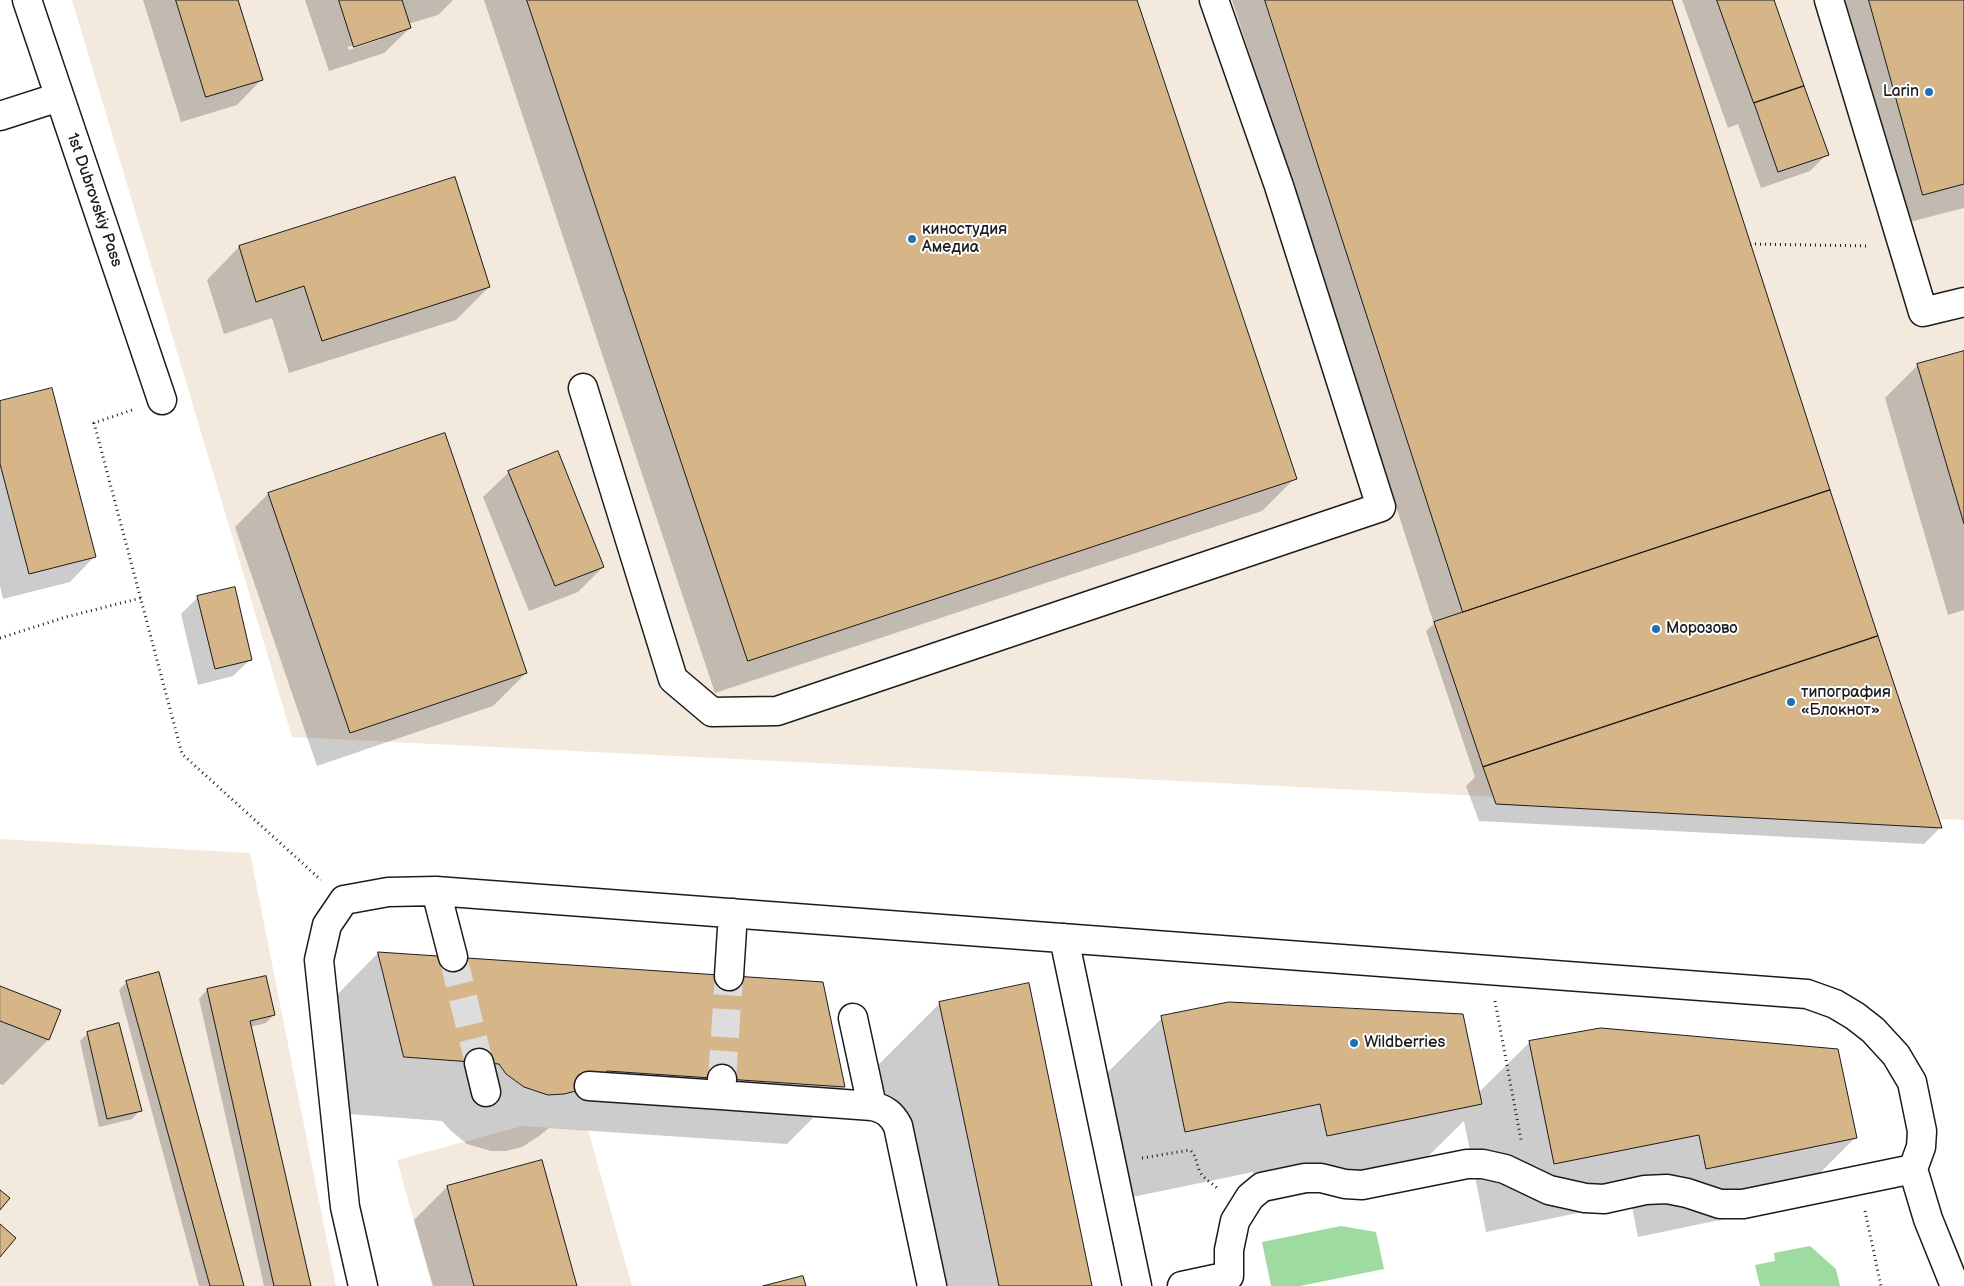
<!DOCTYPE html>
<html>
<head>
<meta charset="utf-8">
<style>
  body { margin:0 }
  canvas { display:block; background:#fff }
</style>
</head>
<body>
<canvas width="1964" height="1286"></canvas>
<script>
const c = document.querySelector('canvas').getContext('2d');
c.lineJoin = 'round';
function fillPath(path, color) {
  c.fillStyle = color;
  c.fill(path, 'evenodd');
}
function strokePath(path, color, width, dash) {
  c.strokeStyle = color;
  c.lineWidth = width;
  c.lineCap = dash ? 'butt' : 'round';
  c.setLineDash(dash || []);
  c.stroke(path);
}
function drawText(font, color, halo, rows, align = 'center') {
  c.font = font + ' "Balsamiq Sans",sans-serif';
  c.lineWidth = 4;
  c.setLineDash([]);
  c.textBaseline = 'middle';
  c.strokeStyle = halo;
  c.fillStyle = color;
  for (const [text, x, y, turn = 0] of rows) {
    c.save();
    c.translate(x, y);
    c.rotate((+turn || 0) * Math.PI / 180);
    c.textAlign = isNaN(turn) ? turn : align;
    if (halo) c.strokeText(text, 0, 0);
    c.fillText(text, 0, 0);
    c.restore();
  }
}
const built = new Path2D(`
  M 72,0 L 1964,0 L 1964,820 L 292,737 Z
  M 0,839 L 250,853 L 336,1286 L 0,1286 Z
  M 522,1126 L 588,1130 L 632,1286 L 432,1286 L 397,1160 Z`);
const green = new Path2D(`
  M 1341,1226 L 1376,1232 L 1384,1269 L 1300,1286 L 1271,1286 L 1262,1242 Z
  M 1810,1246 L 1836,1269 L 1840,1286 L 1760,1286 L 1755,1265 L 1775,1261 L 1774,1253 Z`);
const shadow = new Path2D(`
  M 143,0 L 237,0 L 262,79 L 237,105 L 181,122 Z
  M 305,0 L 453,0 L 438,15 L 408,24 L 410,28 L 384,53 L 329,71 ZM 381,37 L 381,39 L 349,50 L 348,47 Z
  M 484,0 L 1136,0 L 1295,478 L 1262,511 L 715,693 Z
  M 1232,0 L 1671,0 L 1828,490 L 1941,827 L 1924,844 L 1479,821 L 1466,786 L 1475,777 L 1426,631 L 1434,624 Z
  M 1682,0 L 1772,0 L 1827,154 L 1810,171 L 1761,188 L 1738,124 L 1728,128 Z
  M 1828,0 L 1964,0 L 1964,208 L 1890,227 Z
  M 239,247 L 489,287 L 456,320 L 289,373 L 272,318 L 224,334 L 207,280 Z
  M 1964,352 L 1964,610 L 1948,615 L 1885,398 L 1918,365 Z
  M 0,402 L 95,556 L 70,582 L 3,599 L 0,586 Z
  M 444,435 L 526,673 L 493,706 L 317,766 L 235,527 L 268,494 Z
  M 509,472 L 603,567 L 578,592 L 529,611 L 483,497 Z
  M 198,597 L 251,659 L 233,676 L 198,685 L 181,614 Z
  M 378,953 L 822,984 L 844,1087 L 787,1144 L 549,1128 L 539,1136 L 522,1147 L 506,1151 L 491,1151 L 467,1144 L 450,1130 L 442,1121 L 348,1114 L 322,1010 Z
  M 266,978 L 274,1015 L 266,1023 L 250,1027 L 309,1286 L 264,1286 L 199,999 L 207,990 Z
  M 127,982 L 243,1286 L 199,1286 L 119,990 Z
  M 0,987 L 59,1011 L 48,1040 L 3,1085 L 0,1084 Z
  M 940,1003 L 1091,1286 L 917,1286 L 872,1071 Z
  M 1162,1018 L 1478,1093 L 1530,1042 L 1855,1138 L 1787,1206 L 1638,1237 L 1631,1202 L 1486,1232 L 1464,1121 L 1412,1172 L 1259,1204 L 1253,1172 L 1118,1200 L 1094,1086 Z
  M 88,1033 L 140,1110 L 132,1119 L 99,1127 L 80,1041 Z
  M 541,1161 L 575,1286 L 433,1286 L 414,1220 L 447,1187 Z`);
const building = new Path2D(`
  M 176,0 L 238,0 L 263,80 L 206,97 Z
  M 339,0 L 402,0 L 411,28 L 354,47 Z
  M 527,0 L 1137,0 L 1297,479 L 748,661 Z
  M 1265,0 L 1672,0 L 1830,490 L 1463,612 Z
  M 1717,0 L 1774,0 L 1804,86 L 1754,103 Z
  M 1869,0 L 1964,0 L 1964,184 L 1923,195 Z
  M 1804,86 L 1829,155 L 1778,172 L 1754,103 Z
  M 455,177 L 490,287 L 322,341 L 304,286 L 256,302 L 239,246 Z
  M 1964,351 L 1964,524 L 1917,364 Z
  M 52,388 L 96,557 L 29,574 L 0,464 L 0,401 Z
  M 445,433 L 527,673 L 350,733 L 268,493 Z
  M 558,451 L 604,567 L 555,586 L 508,471 Z
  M 1830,490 L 1878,636 L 1483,767 L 1434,622 Z
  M 235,587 L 252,660 L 215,669 L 197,596 Z
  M 1878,636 L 1942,828 L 1496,804 L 1483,767 Z
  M 378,952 L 823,982 L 845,1087 L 607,1071 L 598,1080 L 580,1090 L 564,1094 L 548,1095 L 524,1087 L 506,1074 L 499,1064 L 404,1057 Z
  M 159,972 L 244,1286 L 210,1286 L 126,981 Z
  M 266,976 L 275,1015 L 250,1021 L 311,1286 L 274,1286 L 207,989 Z
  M 1029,983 L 1062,1142 L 1092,1286 L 999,1286 L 939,1002 Z
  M 0,986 L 61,1010 L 49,1040 L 0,1021 Z
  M 1229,1002 L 1463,1014 L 1482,1104 L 1327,1136 L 1320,1104 L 1185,1132 L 1161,1016 Z
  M 119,1023 L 142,1111 L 107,1119 L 87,1032 Z
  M 1601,1028 L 1838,1049 L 1857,1138 L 1706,1169 L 1699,1135 L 1554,1164 L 1529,1041 Z
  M 542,1160 L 577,1286 L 474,1286 L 447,1186 Z
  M 0,1190 L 10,1198 L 0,1210 Z
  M 0,1224 L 16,1238 L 0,1257 Z
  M 803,1276 L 806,1286 L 763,1286 Z`);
const minorTunnel = new Path2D(`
  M 453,957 L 479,1063
  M 722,1079 L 729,976`);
const path = new Path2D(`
  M 1750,244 L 1870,246
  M 132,410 L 94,423 L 182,754 L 321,880
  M 0,638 L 66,617 L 141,598
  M 1495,1001 L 1521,1140
  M 1142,1158 L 1190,1150 C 1197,1156 1196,1164 1200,1172 C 1204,1179 1212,1183 1218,1189
  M 1865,1211 L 1881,1286`);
const minor = new Path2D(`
  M 27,0 L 162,400
  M 1829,0 L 1923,312 L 1964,302
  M 0,116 L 59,97
  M 583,388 L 673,679 L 712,712 L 777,711 L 1381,507 L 1279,186 L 1214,0
  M 436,891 L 453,957
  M 1064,938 L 1137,1286
  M 729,976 L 733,913
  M 853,1018 L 872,1106
  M 479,1063 L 486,1092
  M 589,1086 L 721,1095 L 722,1079
  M 721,1095 L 872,1106 C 885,1109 892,1114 898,1126 L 932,1286
  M 363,1286 L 345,1207 L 319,960 L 327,925 L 344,900 L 388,892 L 436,891 L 1807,994 L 1835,1004 L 1855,1016 L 1873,1030 L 1896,1055 L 1912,1082 L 1922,1131 L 1921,1147 L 1913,1169 L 1928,1219 L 1955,1286
  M 1182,1286 L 1229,1276 L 1229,1250 L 1235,1221 L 1250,1197 L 1262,1187 L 1305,1178 L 1321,1178 L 1345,1184 L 1362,1185 L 1467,1164 L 1483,1164 L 1505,1169 L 1549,1190 L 1585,1198 L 1604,1199 L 1645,1190 L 1667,1189 L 1687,1193 L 1720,1204 L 1743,1204 L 1913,1169`);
const markers = [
  [1929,92,5,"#1f6fb2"],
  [912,239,5,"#1f6fb2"],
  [1656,629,5,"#1f6fb2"],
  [1791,702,5,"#1f6fb2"],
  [1354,1043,5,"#1f6fb2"]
];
const poiNames = [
  ["Larin",1919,92,"right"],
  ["киностудия",922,230],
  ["Амедиа",922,248],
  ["Морозово",1666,629],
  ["типография",1801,693],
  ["«Блокнот»",1801,711],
  ["Wildberries",1364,1043]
];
const streetNames = [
  ["1st Dubrovskiy Pass",94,200,71]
];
fillPath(built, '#f3e9dc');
fillPath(green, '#9fdaa0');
fillPath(shadow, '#0003');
fillPath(building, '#d6b589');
strokePath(building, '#1c1c1c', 1);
strokePath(minorTunnel, '#ddd', 28, [28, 14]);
strokePath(minor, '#1c1c1c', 31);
strokePath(path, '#1c1c1c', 3, [1, 4]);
strokePath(minor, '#fff', 28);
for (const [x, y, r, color] of markers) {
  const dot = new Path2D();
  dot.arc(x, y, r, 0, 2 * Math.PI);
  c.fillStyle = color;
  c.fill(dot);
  strokePath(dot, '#fff', 2);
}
drawText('16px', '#1c1c1c', '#fff', poiNames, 'left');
drawText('16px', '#1c1c1c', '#fff', streetNames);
</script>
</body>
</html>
